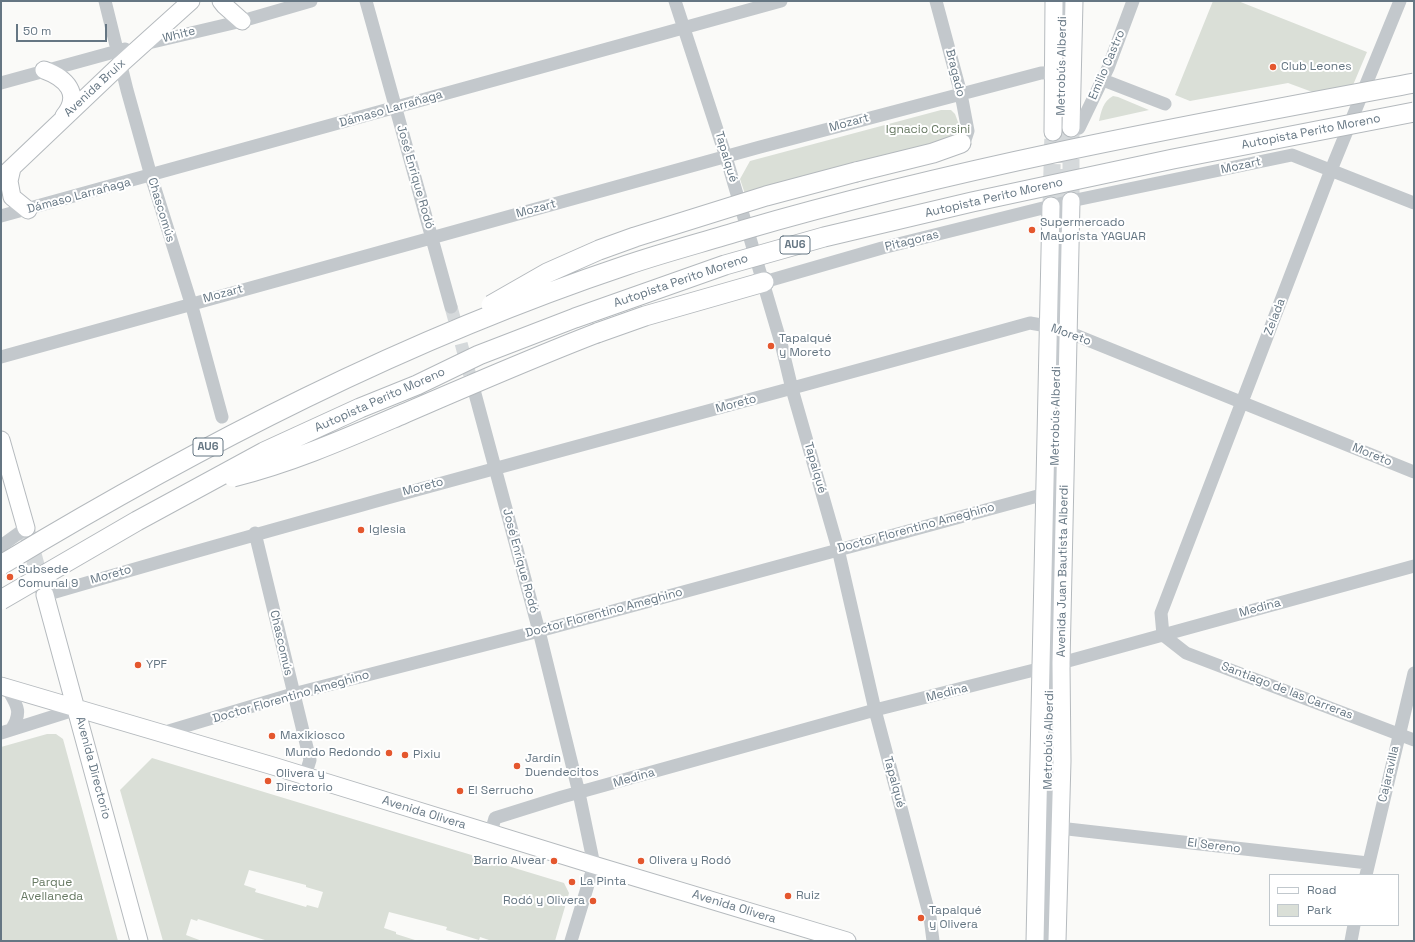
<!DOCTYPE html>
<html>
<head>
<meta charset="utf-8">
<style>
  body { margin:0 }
  #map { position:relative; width:1415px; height:942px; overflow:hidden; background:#fafaf8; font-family:"Space Grotesk",sans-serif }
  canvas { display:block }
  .frame { position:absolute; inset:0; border:2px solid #657683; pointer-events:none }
  .legend { position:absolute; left:1269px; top:874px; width:130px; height:52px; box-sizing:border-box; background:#fff; border:1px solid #c1c8cd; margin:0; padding:5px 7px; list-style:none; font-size:12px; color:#657683 }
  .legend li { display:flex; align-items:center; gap:8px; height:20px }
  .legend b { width:20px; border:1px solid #c1c8cd }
  .scale { position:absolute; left:16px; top:24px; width:91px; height:18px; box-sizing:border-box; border:2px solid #657683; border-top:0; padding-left:5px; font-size:12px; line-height:14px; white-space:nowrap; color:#657683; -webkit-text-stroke:3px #fff; paint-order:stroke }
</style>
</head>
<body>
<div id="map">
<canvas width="1415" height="942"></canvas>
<div class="frame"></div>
<ul class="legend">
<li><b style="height:5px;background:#fff"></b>Road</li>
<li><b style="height:11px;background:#dadfd7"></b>Park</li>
</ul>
<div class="scale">50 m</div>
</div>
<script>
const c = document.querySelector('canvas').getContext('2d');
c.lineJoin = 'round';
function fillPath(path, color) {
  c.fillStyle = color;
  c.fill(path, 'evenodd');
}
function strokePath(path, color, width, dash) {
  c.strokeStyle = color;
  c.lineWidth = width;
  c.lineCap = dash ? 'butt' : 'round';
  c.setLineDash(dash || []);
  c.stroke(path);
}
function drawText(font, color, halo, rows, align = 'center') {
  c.font = font + ' "Space Grotesk",sans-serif';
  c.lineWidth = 4;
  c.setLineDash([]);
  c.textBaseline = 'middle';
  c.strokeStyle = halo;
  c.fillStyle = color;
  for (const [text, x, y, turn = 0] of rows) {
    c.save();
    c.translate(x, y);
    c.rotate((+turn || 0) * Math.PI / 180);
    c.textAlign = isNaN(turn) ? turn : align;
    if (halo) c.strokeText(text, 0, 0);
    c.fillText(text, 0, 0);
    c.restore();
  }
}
const green = new Path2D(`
  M 1213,1 L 1238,1 L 1367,52 L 1345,104 L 1288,83 L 1190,101 L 1175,95 Z
  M 1113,96 L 1118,97 L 1149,110 L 1099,121 C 1101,112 1103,101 1113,96 Z
  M 941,110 L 951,110 L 955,114 L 961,130 L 951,140 L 745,194 L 740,179 L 750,161 Z
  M 47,734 L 56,734 L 63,739 L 118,941 L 1,941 L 1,747 Z
  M 152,758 L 564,883 L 569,893 L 555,941 L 492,941 L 480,937 L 479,940 L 446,930 L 447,927 L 389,912 L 384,928 L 396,932 L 396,934 L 418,941 L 268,941 L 198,919 L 197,921 L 191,919 L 186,935 L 202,941 L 163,941 L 120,790 ZM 249,870 L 306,885 L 306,887 L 323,892 L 318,908 L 307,905 L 306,907 L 255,892 L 256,889 L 244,885 Z`);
const minorTunnel = new Path2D(`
  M 1060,131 L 1061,204
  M 451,307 L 474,390`);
const majorTunnel = new Path2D(`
  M 1071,201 L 1071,128
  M 1051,206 L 1053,132
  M 26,528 L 43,591`);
const minor = new Path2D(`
  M 105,1 L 127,90 L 151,176 L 191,303 L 222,417
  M 366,1 L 451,307
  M 675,1 L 726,157 L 781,343 L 792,389 L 838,549 L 875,710 L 930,917 L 933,941
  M 936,1 L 961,94 L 968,131 L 965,140 L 961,143
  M 1400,1 L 1331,170 L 1161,613 L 1163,635 L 1186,653 L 1414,740
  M 144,44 L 242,21 L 311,1
  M 1062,64 L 1063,1
  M 1103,80 L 1165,104
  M 1,83 L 125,49
  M 1079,128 L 1108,68 L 1133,1
  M 1,216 L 781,1
  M 764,282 L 882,248 L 1071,201 L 1292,155 L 1414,203
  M 1,357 L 760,147 L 1041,73 L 1073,72
  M 474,390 L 539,631 L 579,793 L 594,865 L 571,941
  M 255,533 L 310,760 L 305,776
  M 1,546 L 26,528
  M 45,595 C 372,499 702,414 1030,323 L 1058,328 L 1414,472
  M 7,688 C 17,705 23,712 11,730
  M 1,733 L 77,709
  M 162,733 L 293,694 L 539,631 L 1045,494
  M 1059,828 L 1368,863
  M 491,832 L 495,818 L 562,797 L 875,710 L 1050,666 L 1414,566
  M 1366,875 L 1414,673
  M 1045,941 L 1061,204
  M 1351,941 L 1354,925`);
const major = new Path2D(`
  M 221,1 L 225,6 L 242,21
  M 44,70 C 66,78 82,94 64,116
  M 1071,128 L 1074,1
  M 1053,132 L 1054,1
  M 12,168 L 9,181 L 12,197 L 28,210
  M 1,178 L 121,64 L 191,1
  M 1,440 L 26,528
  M 45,595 L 139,941
  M 1,686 L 273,766 L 594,865 L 847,941
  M 1035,941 L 1051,206
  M 1057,941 L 1062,761 L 1061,663 L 1071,201`);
const highway = new Path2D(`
  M 856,172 L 933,153 L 961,143
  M 597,333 L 645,316 L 764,282`);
const highwayBridge = new Path2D(`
  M 491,305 L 547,273 L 599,250 L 635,237 L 766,196 L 856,172
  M 233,477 C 293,462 347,438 403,414 C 468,386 532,358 597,333
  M 1,565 C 200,445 406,339 627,265 C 665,252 704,242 743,230 C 963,166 1189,125 1414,83
  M 1,600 L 137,521 L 264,452 L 360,408 L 417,385 L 479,355 L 575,318 L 725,265 L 824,237 L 972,202 L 1173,159 L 1414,112`);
const markers = [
  [1273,67,4,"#e4572e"],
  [1032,230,4,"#e4572e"],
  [771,346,4,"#e4572e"],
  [361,530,4,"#e4572e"],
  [10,577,4,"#e4572e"],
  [138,665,4,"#e4572e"],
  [272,736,4,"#e4572e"],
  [389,753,4,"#e4572e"],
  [405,755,4,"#e4572e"],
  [517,766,4,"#e4572e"],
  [268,781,4,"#e4572e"],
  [460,791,4,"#e4572e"],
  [554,861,4,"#e4572e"],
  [641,861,4,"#e4572e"],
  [572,882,4,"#e4572e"],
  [788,896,4,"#e4572e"],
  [593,901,4,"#e4572e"],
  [921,918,4,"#e4572e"]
];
const shields = [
  [795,245,30],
  [208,447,30]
];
const shieldNames = [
  ["AU6",795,245],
  ["AU6",208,447]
];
const streetNames = [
  ["White",179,35,-14],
  ["Emilio Castro",1107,65,-67],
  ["Metrobús Alberdi",1062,66,-89],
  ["Bragado",955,73,76],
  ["Avenida Bruix",95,88,-43],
  ["Dámaso Larrañaga",391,109,-16],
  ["Mozart",849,123,-15],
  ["Autopista Perito Moreno",1311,132,-11],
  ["Tapalqué",726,157,73],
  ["Mozart",1241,166,-12],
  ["José Enrique Rodó",415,177,74],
  ["Dámaso Larrañaga",79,196,-15],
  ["Autopista Perito Moreno",994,198,-13],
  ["Mozart",536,209,-15],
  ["Chascomús",161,210,73],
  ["Pitagoras",912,241,-14],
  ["Autopista Perito Moreno",681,281,-19],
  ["Mozart",223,294,-15],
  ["Zelada",1275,317,-69],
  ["Moreto",1071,335,20],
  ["Autopista Perito Moreno",380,400,-24],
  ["Moreto",736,404,-15],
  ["Metrobús Alberdi",1056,416,-89],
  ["Moreto",1372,455,22],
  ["Tapalqué",815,468,74],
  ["Moreto",423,487,-15],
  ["Doctor Florentino Ameghino",916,528,-15],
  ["José Enrique Rodó",520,561,75],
  ["Avenida Juan Bautista Alberdi",1063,571,-89],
  ["Moreto",111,575,-16],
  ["Medina",1260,608,-15],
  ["Doctor Florentino Ameghino",604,613,-15],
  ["Chascomús",281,643,77],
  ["Santiago de las Carreras",1287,691,21],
  ["Medina",947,693,-14],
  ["Doctor Florentino Ameghino",291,697,-16],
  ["Metrobús Alberdi",1049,740,-89],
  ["Avenida Directorio",93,768,75],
  ["Cajaravilla",1389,774,-77],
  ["Medina",634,778,-16],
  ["Tapalqué",894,782,75],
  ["Avenida Olivera",424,813,17],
  ["El Sereno",1214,846,7],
  ["Avenida Olivera",734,907,17]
];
const poiNames = [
  ["Club Leones",1281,67],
  ["Supermercado",1040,223],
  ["Mayorista YAGUAR",1040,237],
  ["Tapalqué",779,339],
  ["y Moreto",779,353],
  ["Iglesia",369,530],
  ["Subsede",18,570],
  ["Comunal 9",18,584],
  ["YPF",146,665],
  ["Maxikiosco",280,736],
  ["Mundo Redondo",381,753,"right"],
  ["Pixiu",413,755],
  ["Jardín",525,759],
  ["Duendecitos",525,773],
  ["Olivera y",276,774],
  ["Directorio",276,788],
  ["El Serrucho",468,791],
  ["Barrio Alvear",546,861,"right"],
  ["Olivera y Rodó",649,861],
  ["La Pinta",580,882],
  ["Ruiz",796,896],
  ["Rodó y Olivera",585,901,"right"],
  ["Tapalqué",929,911],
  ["y Olivera",929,925]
];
const parkNames = [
  ["Ignacio Corsini",928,130],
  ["Parque",52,883],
  ["Avellaneda",52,897]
];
fillPath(green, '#dadfd7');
strokePath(minorTunnel, '#d5d9db', 13, [13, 6]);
strokePath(majorTunnel, '#d5d9db', 17, [17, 8]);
strokePath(major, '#b5babe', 19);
strokePath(highway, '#b4b9bd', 21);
strokePath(minor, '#c3c8cc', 13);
strokePath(major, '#fff', 17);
strokePath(highway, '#fff', 19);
strokePath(highwayBridge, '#b4b9bd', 21, []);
strokePath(highwayBridge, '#fff', 19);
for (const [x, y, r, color] of markers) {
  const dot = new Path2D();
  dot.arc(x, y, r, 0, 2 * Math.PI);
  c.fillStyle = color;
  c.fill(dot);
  strokePath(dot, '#fff', 1.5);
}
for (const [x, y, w] of shields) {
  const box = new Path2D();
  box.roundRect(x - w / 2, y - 9, w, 18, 3);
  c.fillStyle = '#fff';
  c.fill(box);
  strokePath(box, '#657683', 1);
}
drawText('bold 11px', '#657683', null, shieldNames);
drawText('12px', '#657683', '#fff', streetNames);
drawText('12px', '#657683', '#fff', poiNames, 'left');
drawText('12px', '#687a64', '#fff', parkNames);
</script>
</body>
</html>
